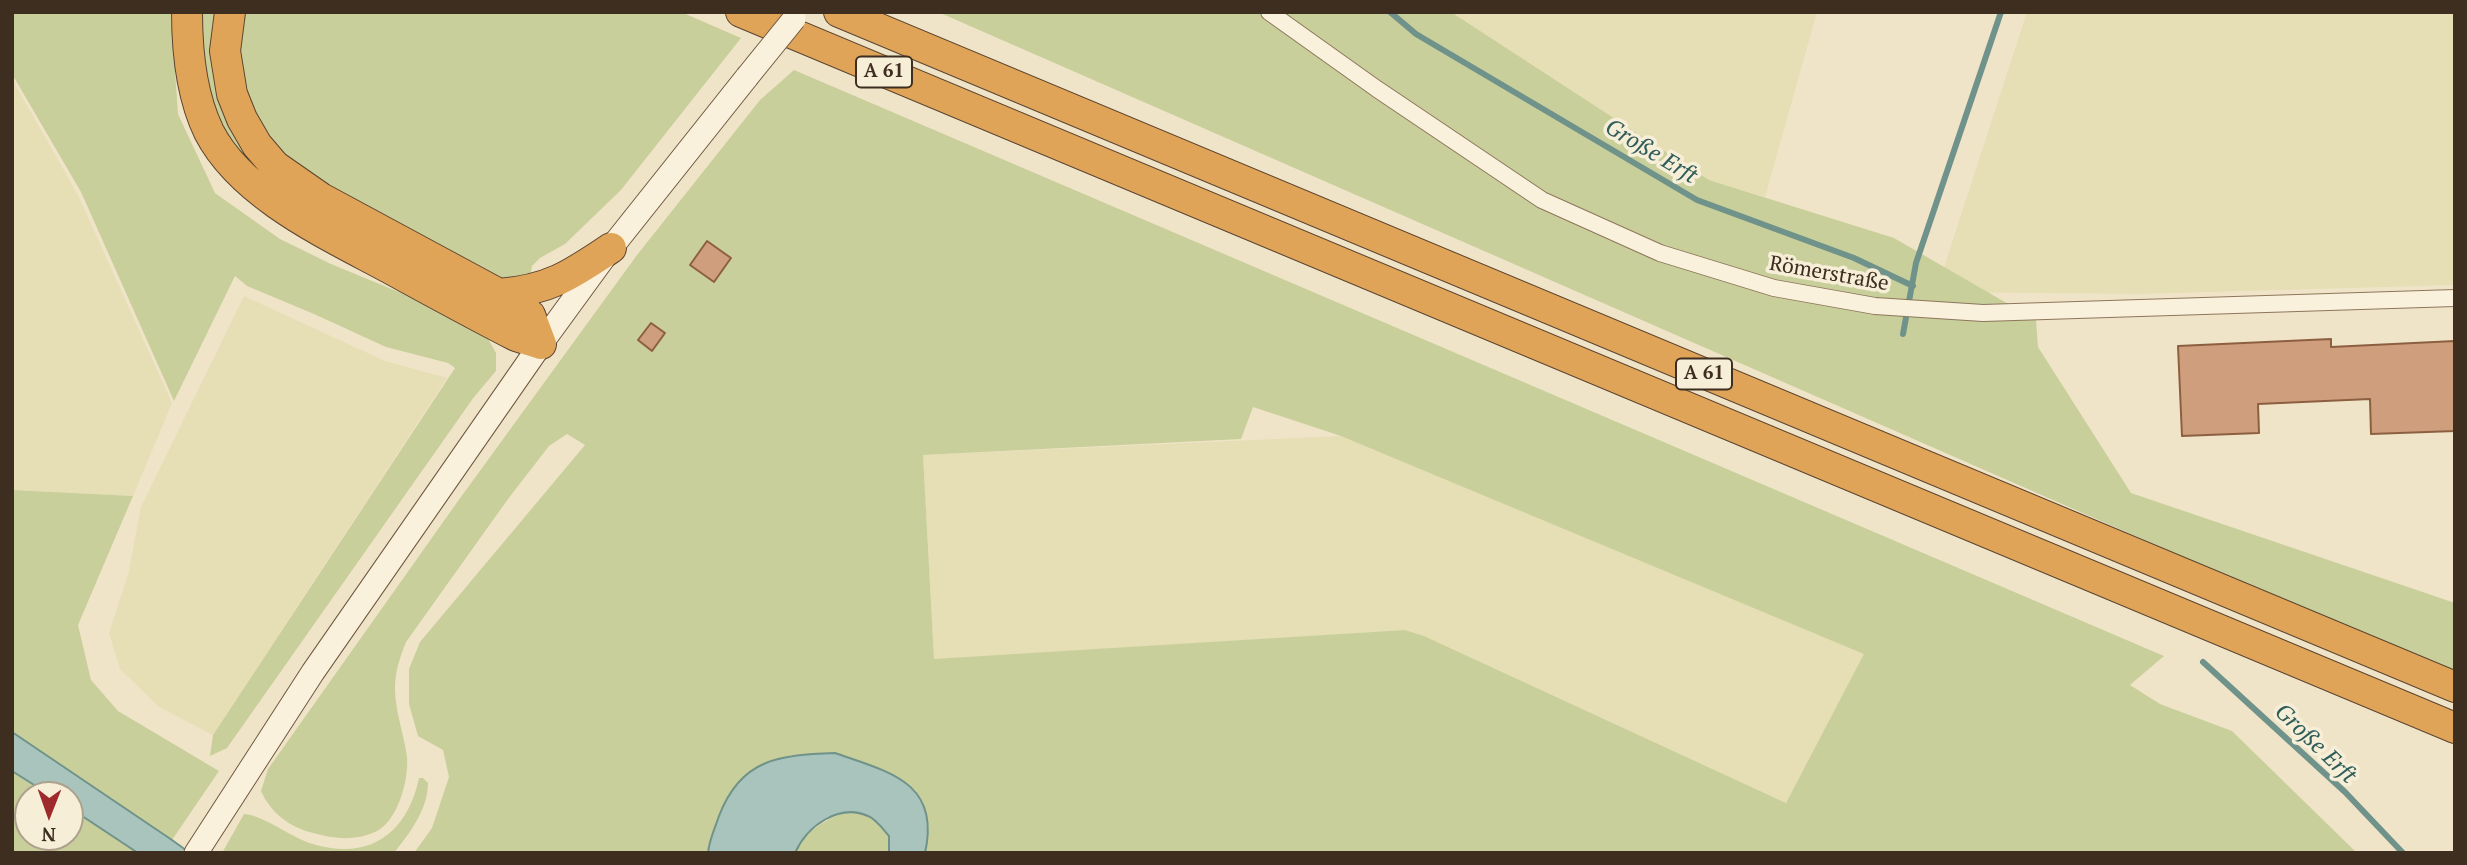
<!DOCTYPE html>
<html>
<head>
<meta charset="utf-8">
<style>
  body { margin:0 }
  #map { position:relative; width:2467px; height:865px; overflow:hidden; background:#f0e4c8; font-family:"PT Serif",serif }
  canvas { display:block }
  .frame { position:absolute; inset:0; border:14px solid #3d2e20; pointer-events:none }
  .north { position:absolute; left:14px; top:781px; width:70px; height:70px; box-sizing:border-box; background:#f7eed8; border:2px solid #ada18e; border-radius:50%; rotate:181deg; font-size:19px; font-weight:700; line-height:28px; text-align:center; color:#3d2e20 }
  .north::after { content:''; display:block; margin:auto; width:24px; height:32px; background:#9e2a2b; clip-path:polygon(50% 0,100% 100%,50% 72%,0 100%) }
</style>
</head>
<body>
<div id="map">
<canvas width="2467" height="865"></canvas>
<div class="frame"></div>
<div class="north">N</div>
</div>
<script>
const c = document.querySelector('canvas').getContext('2d');
c.lineJoin = 'round';
function fillPath(path, color) {
  c.fillStyle = color;
  c.fill(path, 'evenodd');
}
function strokePath(path, color, width, dash) {
  c.strokeStyle = color;
  c.lineWidth = width;
  c.lineCap = dash ? 'butt' : 'round';
  c.setLineDash(dash || []);
  c.stroke(path);
}
function drawText(font, color, halo, rows, align = 'center') {
  c.font = font + ' "PT Serif",serif';
  c.lineWidth = 7;
  c.setLineDash([]);
  c.textBaseline = 'middle';
  c.strokeStyle = halo;
  c.fillStyle = color;
  for (const [text, x, y, turn = 0] of rows) {
    c.save();
    c.translate(x, y);
    c.rotate((+turn || 0) * Math.PI / 180);
    c.textAlign = isNaN(turn) ? turn : align;
    if (halo) c.strokeText(text, 0, 0);
    c.fillText(text, 0, 0);
    c.restore();
  }
}
const farmland = new Path2D(`
  M 1451,12 L 1817,12 L 1765,197 L 1709,180 Z
  M 2027,12 L 2455,12 L 2455,285 L 2140,294 L 1936,292 Z
  M 12,79 L 77,193 L 172,403 L 133,496 L 12,490 Z
  M 244,296 L 385,361 L 447,378 L 213,735 L 159,707 L 120,669 L 109,633 L 128,575 L 141,507 Z
  M 1341,436 L 1390,444 L 1867,650 L 1786,803 L 1424,636 L 1405,630 L 934,660 L 923,455 Z`);
const green = new Path2D(`
  M 12,12 L 171,12 L 178,114 L 215,193 L 280,239 L 331,264 L 445,311 L 487,337 L 496,353 L 496,371 L 474,397 L 227,748 L 210,756 L 213,735 L 455,368 L 448,363 L 386,347 L 314,314 L 247,286 L 235,276 L 174,401 L 81,192 L 12,74 Z
  M 195,12 L 222,12 L 217,63 L 290,189 L 241,161 L 207,103 Z
  M 240,12 L 681,12 L 741,38 L 621,190 L 565,244 L 540,258 L 532,266 L 529,282 L 507,283 L 323,189 L 264,139 L 236,61 Z
  M 938,12 L 1451,12 L 1709,180 L 1894,238 L 2036,320 L 2038,347 L 2131,493 L 2455,603 L 2455,676 Z
  M 794,70 L 2164,656 L 2130,685 L 2160,704 L 2232,731 L 2357,853 L 925,853 L 928,841 L 916,791 L 896,777 L 835,753 L 792,755 L 763,763 L 709,845 L 708,853 L 414,853 L 432,828 L 449,777 L 443,750 L 418,736 L 409,704 L 409,669 L 420,642 L 585,445 L 567,434 L 549,446 L 508,499 L 406,642 C 400,657 395,672 395,688 C 395,711 404,734 407,757 C 409,779 398,822 375,832 C 355,841 334,839 313,833 C 289,827 271,813 261,791 L 268,769 L 458,501 L 637,255 L 760,100 ZM 1253,407 L 1341,436 L 1864,654 L 1786,803 L 1424,636 L 1405,630 L 934,659 L 923,455 L 1241,439 Z
  M 12,490 L 133,496 L 78,625 L 91,680 L 118,711 L 219,771 L 172,840 L 12,732 Z
  M 12,771 L 50,795 L 28,795 L 28,837 L 70,837 L 70,808 L 138,853 L 12,853 Z
  M 419,778 L 423,778 L 428,783 C 428,809 410,833 394,853 L 284,853 L 271,851 L 268,853 L 222,853 L 244,814 C 266,816 291,838 313,844 C 369,861 407,834 419,778 Z
  M 849,810 L 871,817 L 889,836 L 889,853 L 795,853 C 806,829 826,820 849,810 Z`);
const water = new Path2D(`
  M 12,732 L 172,840 L 190,853 L 138,853 L 70,808 L 70,795 L 50,795 L 12,771 Z
  M 835,753 C 889,772 941,782 925,853 L 889,853 L 889,836 C 883,829 876,819 868,816 C 839,803 807,826 795,853 L 708,853 C 709,840 715,828 719,816 C 741,758 780,755 835,753 Z`);
const stream = new Path2D(`
  M 1390,12 L 1416,34 L 1697,200 L 1854,258 L 1913,286
  M 1903,334 L 1916,263 L 2001,12
  M 2203,662 L 2345,792 L 2403,853`);
const building = new Path2D(`
  M 707,241 L 731,258 L 714,282 L 690,265 Z
  M 651,323 L 665,333 L 652,351 L 638,340 Z
  M 2331,339 L 2331,347 L 2455,341 L 2455,431 L 2371,434 L 2370,399 L 2258,404 L 2259,433 L 2182,436 L 2178,346 Z`);
const minor = new Path2D(`
  M 1269,12 L 1377,89 L 1542,200 L 1660,253 L 1774,288 L 1875,306 L 1983,313 L 2455,298`);
const secondary = new Path2D(`
  M 196,853 L 313,672 L 541,344 L 611,248 L 747,77`);
const motorway = new Path2D(`
  M 187,12 C 187,52 191,95 209,132 C 242,196 328,235 389,268 C 431,291 473,314 516,336 L 541,344
  M 230,12 L 225,51 L 232,94 L 242,119 L 257,145 L 275,166 L 321,198 L 499,294 L 530,315 L 541,344
  M 741,12 L 2455,728
  M 839,12 L 2455,687
  M 499,294 C 549,290 571,275 611,248`);
const secondaryBridge = new Path2D(`
  M 747,77 L 794,19`);
const shields = [
  [884,72,56],
  [1704,374,56]
];
const shieldNames = [
  ["A 61",884,72],
  ["A 61",1704,374]
];
const streetNames = [
  ["Römerstraße",1829,274,10]
];
const waterNames = [
  ["Große Erft",1651,152,31],
  ["Große Erft",2315,744,44]
];
fillPath(farmland, '#e6deb5');
fillPath(green, '#c9cf9b');
fillPath(water, '#a9c4bc');
strokePath(water, '#6f938a', 2);
strokePath(stream, '#6f938a', 6);
fillPath(building, '#cf9f7d');
strokePath(building, '#8d5f41', 2);
strokePath(minor, '#8d765c', 18);
strokePath(secondary, '#6f573f', 25);
strokePath(motorway, '#5b4430', 32);
strokePath(minor, '#faf1dc', 16);
strokePath(secondary, '#faf1dc', 23);
strokePath(motorway, '#e0a458', 30);
strokePath(secondaryBridge, '#6f573f', 25, []);
strokePath(secondaryBridge, '#faf1dc', 23);
for (const [x, y, w] of shields) {
  const box = new Path2D();
  box.roundRect(x - w / 2, y - 15.5, w, 31, 5);
  c.fillStyle = '#f7eed8';
  c.fill(box);
  strokePath(box, '#3d2e20', 2);
}
drawText('bold 19px', '#3d2e20', null, shieldNames);
drawText('21px', '#3d2e20', '#f7eed8', streetNames);
drawText('italic 23px', '#2f5d5a', '#f7eed8', waterNames);
</script>
</body>
</html>
